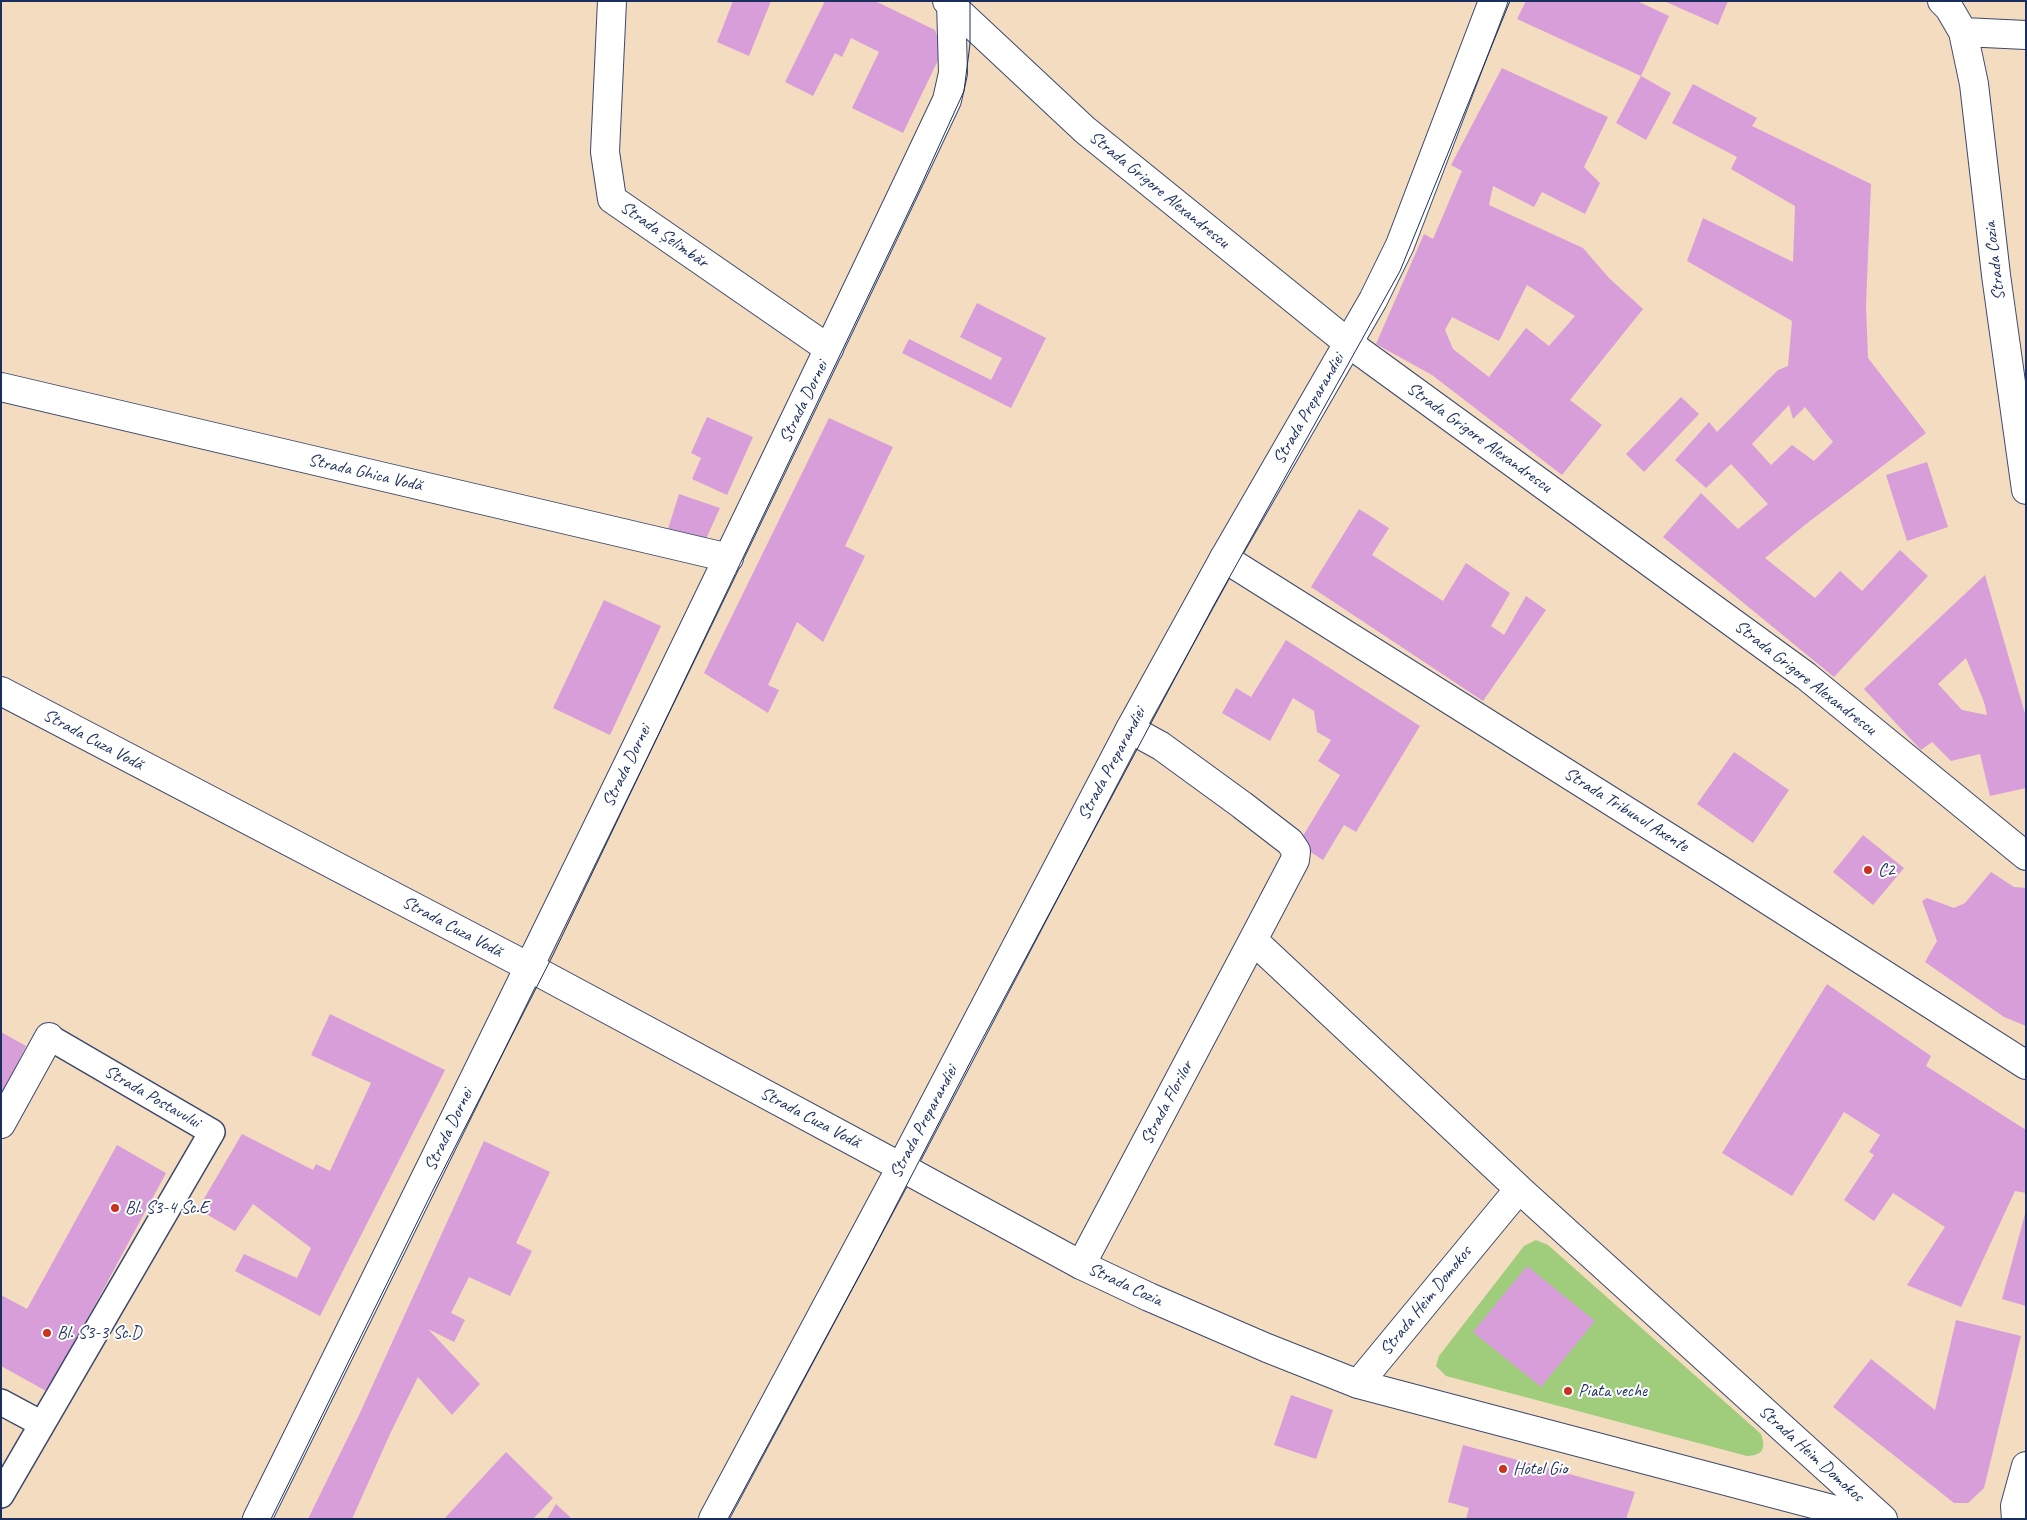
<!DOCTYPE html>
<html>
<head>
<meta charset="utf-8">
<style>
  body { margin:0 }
  #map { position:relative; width:2027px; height:1520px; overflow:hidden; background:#f4dcc0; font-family:Caveat,sans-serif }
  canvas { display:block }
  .frame { position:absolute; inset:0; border:2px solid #1b2f5e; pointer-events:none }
</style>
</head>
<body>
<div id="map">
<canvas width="2027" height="1520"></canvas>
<div class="frame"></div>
</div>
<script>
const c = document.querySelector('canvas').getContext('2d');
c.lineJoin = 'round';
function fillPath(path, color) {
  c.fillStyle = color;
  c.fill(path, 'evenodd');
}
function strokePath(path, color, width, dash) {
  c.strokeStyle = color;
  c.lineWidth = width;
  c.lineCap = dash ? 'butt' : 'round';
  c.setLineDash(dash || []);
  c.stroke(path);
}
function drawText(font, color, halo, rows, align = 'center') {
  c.font = font + ' Caveat,sans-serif';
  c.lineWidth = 4;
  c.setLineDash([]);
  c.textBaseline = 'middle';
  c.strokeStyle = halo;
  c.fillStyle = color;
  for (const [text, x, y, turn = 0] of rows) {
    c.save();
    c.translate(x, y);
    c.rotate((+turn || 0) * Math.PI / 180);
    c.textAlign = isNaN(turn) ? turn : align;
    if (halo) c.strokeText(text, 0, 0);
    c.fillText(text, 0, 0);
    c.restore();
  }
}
const green = new Path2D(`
  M 1536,1240 L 1548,1245 L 1761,1434 C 1766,1449 1763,1455 1747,1456 L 1446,1376 L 1436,1366 L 1439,1356 L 1524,1246 Z`);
const building = new Path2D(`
  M 733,1 L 771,1 L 749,56 L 717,42 Z
  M 825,1 L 875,1 L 935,30 L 942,52 L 903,133 L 852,108 L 879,52 L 851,38 L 842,57 L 835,53 L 813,96 L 785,82 Z
  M 1526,1 L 1637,1 L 1669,16 L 1641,76 L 1517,19 Z
  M 1664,1 L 1728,1 L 1718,25 Z
  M 1502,68 L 1608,117 L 1584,167 L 1600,183 L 1585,214 L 1542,192 L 1534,207 L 1493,186 L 1489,205 L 1583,248 L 1609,278 L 1643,309 L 1570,400 L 1602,425 L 1562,475 L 1432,375 L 1376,344 L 1424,234 L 1433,239 L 1462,171 L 1451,165 ZM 1527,285 L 1575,316 L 1549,346 L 1526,328 L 1489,377 L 1453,349 L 1445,330 L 1452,317 L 1499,341 Z
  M 1641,76 L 1671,93 L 1646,140 L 1616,123 Z
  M 1693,84 L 1757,118 L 1752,126 L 1871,184 L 1866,305 L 1868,358 L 1926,433 L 1806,524 L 1765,558 L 1815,598 L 1840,571 L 1862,591 L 1900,550 L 1928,576 L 1834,677 L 1663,537 L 1701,493 L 1738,529 L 1768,504 L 1731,464 L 1706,488 L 1675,460 L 1709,422 L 1717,432 L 1778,370 L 1788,366 L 1792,321 L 1687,261 L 1703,218 L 1793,262 L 1795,206 L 1731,169 L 1737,157 L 1672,123 ZM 1789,405 L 1793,419 L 1805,407 L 1833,442 L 1814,461 L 1792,445 L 1771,465 L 1752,444 Z
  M 977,303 L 1046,338 L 1011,408 L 902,353 L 909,339 L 991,380 L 1002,358 L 960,337 Z
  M 1681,397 L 1699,414 L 1644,472 L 1626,454 Z
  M 707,417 L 753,437 L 727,495 L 692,479 L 701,458 L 691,453 Z
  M 829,418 L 893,447 L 845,546 L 865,556 L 823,642 L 797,622 L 768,685 L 779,690 L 768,713 L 704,673 Z
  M 1927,462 L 1948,527 L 1907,541 L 1886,475 Z
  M 679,494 L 720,508 L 706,539 L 668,529 Z
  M 1359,509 L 1389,528 L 1372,555 L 1443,601 L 1466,563 L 1510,593 L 1491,626 L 1504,635 L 1526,596 L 1546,610 L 1483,701 L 1311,587 Z
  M 1985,575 L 2026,717 L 2026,788 L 1990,796 L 1980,754 L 1951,761 L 1932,742 L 1921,750 L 1864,689 ZM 1966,658 L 1984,702 L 1987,715 L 1962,710 L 1938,684 Z
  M 604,600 L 661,626 L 610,735 L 553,708 Z
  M 1286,640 L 1420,726 L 1356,832 L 1344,825 L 1323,860 L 1298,844 L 1340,775 L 1318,761 L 1331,740 L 1317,732 L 1314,711 L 1293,698 L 1270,741 L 1222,713 L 1236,688 L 1251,697 Z
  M 1734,752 L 1789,790 L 1753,843 L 1697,804 Z
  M 1863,835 L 1904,868 L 1873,905 L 1833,872 Z
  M 1991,872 L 2014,887 L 2026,888 L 2026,1026 L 2004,1017 L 1925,962 L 1937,941 L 1922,901 L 1927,898 L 1954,908 L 1965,903 Z
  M 1827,984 L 1931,1056 L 1926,1066 L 2026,1130 L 2026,1193 L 2015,1191 L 1961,1307 L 1907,1285 L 1945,1227 L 1893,1193 L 1874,1221 L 1844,1200 L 1874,1155 L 1869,1152 L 1880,1135 L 1844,1112 L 1792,1196 L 1722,1153 Z
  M 330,1014 L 445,1070 L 320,1316 L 235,1271 L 244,1254 L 297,1278 L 311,1248 L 253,1204 L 235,1231 L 198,1209 L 242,1134 L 313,1170 L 316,1164 L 330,1171 L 371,1083 L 311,1055 Z
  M 1,1032 L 26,1046 L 1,1098 Z
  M 484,1141 L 550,1172 L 516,1243 L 532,1251 L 510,1296 L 469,1277 L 451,1313 L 465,1320 L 454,1342 L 428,1329 L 480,1384 L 452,1415 L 418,1377 L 390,1434 L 352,1519 L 308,1519 L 359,1415 Z
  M 117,1145 L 166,1173 L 48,1392 L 1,1366 L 1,1295 L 27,1309 Z
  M 2025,1214 L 2026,1214 L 2026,1306 L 2002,1299 Z
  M 1527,1266 L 1595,1321 L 1541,1387 L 1473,1332 Z
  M 1956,1320 L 2021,1336 L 1984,1488 L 1968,1503 L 1954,1503 L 1833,1407 L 1871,1359 L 1935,1410 Z
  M 1291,1395 L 1333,1410 L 1316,1459 L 1274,1445 Z
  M 1463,1445 L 1635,1492 L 1626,1519 L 1466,1519 L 1469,1508 L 1448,1502 Z
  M 506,1452 L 553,1498 L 533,1519 L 444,1519 Z
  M 556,1504 L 572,1519 L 547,1519 Z`);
const pedestrian = new Path2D(`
  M 1,1402 L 42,1424
  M 1,1495 L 212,1132 L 49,1037`);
const minor = new Path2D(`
  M 612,1 L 605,152 L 612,199 L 829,349
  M 947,1 L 1085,130 L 1347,342 L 1806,676 L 2026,856
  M 1942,1 L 1949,8 L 1963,32 L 1974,84 L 1996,275 L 2026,490
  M 1963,32 L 2026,35
  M 1,387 L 729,558
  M 1224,558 L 1719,869 L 2026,1065
  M 1,691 L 529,967 L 901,1167
  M 1130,729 L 1161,746 L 1242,805 L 1290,842 L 1296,851 L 1295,860 L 1253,940
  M 1,1124 L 49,1037
  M 1081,1265 L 1253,940 L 1519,1189
  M 1358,1384 L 1519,1189 L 1883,1519`);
const tertiary = new Path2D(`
  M 901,1167 L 1081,1265 L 1149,1297 L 1267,1348 L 1358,1384 L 1870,1519`);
const secondary = new Path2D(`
  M 257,1519 C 490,1048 722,576 947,100 L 953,73 L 951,1
  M 713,1519 L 901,1167 L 1130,729 L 1224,558 L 1373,300 L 1400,245 L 1493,1`);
const primary = new Path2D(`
  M 2016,1519 L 2015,1506 L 2026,1466`);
const tram = new Path2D(`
  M 271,1519 L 433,1190 L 553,955 L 918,192 L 964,91 L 970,44 L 970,1
  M 728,1519 L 871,1254 L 975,1053 L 1214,605 L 1400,271 L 1510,1`);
const markers = [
  [1868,870,5,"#c8321e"],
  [115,1208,5,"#c8321e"],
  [47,1333,5,"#c8321e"],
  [1568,1391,5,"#c8321e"],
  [1503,1469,5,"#c8321e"]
];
const streetNames = [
  ["Strada Grigore Alexandrescu",1159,190,39],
  ["Strada Șelimbăr",664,235,35],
  ["Strada Cozia",1995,261,-97],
  ["Strada Dornei",804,402,-64],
  ["Strada Preparandiei",1309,409,-60],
  ["Strada Grigore Alexandrescu",1479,438,36],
  ["Strada Ghica Vodă",365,473,13],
  ["Strada Grigore Alexandrescu",1805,678,38],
  ["Strada Cuza Vodă",93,740,28],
  ["Strada Preparandiei",1112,764,-62],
  ["Strada Dornei",627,766,-64],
  ["Strada Tribunul Axente",1626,810,32],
  ["Strada Cuza Vodă",452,927,28],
  ["Strada Postavului",152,1097,30],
  ["Strada Florilor",1167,1103,-62],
  ["Strada Cuza Vodă",810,1118,28],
  ["Strada Preparandiei",924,1122,-62],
  ["Strada Dornei",449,1130,-64],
  ["Strada Cozia",1125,1285,25],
  ["Strada Heim Domokos",1426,1301,-51],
  ["Strada Heim Domokos",1811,1454,42]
];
const poiNames = [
  ["C2",1878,870],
  ["Bl. S3-4 Sc.E",125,1208],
  ["Bl. S3-3 Sc.D",57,1333],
  ["Piata veche",1578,1391],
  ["Hotel Gio",1513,1469]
];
fillPath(green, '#9fcd7b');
fillPath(building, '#d89eda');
strokePath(pedestrian, '#3c496d', 28);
strokePath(minor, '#3c496d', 30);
strokePath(tertiary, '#3c496d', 30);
strokePath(secondary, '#3c496d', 30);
strokePath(primary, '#3c496d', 30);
strokePath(pedestrian, '#fff', 25);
strokePath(minor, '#fff', 28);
strokePath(tertiary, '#fff', 28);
strokePath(secondary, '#fff', 28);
strokePath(primary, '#fff', 28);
strokePath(tram, '#1b2f5e', 1);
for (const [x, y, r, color] of markers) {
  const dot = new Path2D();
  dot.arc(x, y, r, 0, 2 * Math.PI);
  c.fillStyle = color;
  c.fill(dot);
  strokePath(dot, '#fff', 2);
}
drawText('18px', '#1b2f5e', '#fff', streetNames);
drawText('18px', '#1b2f5e', '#fff', poiNames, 'left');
</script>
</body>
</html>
